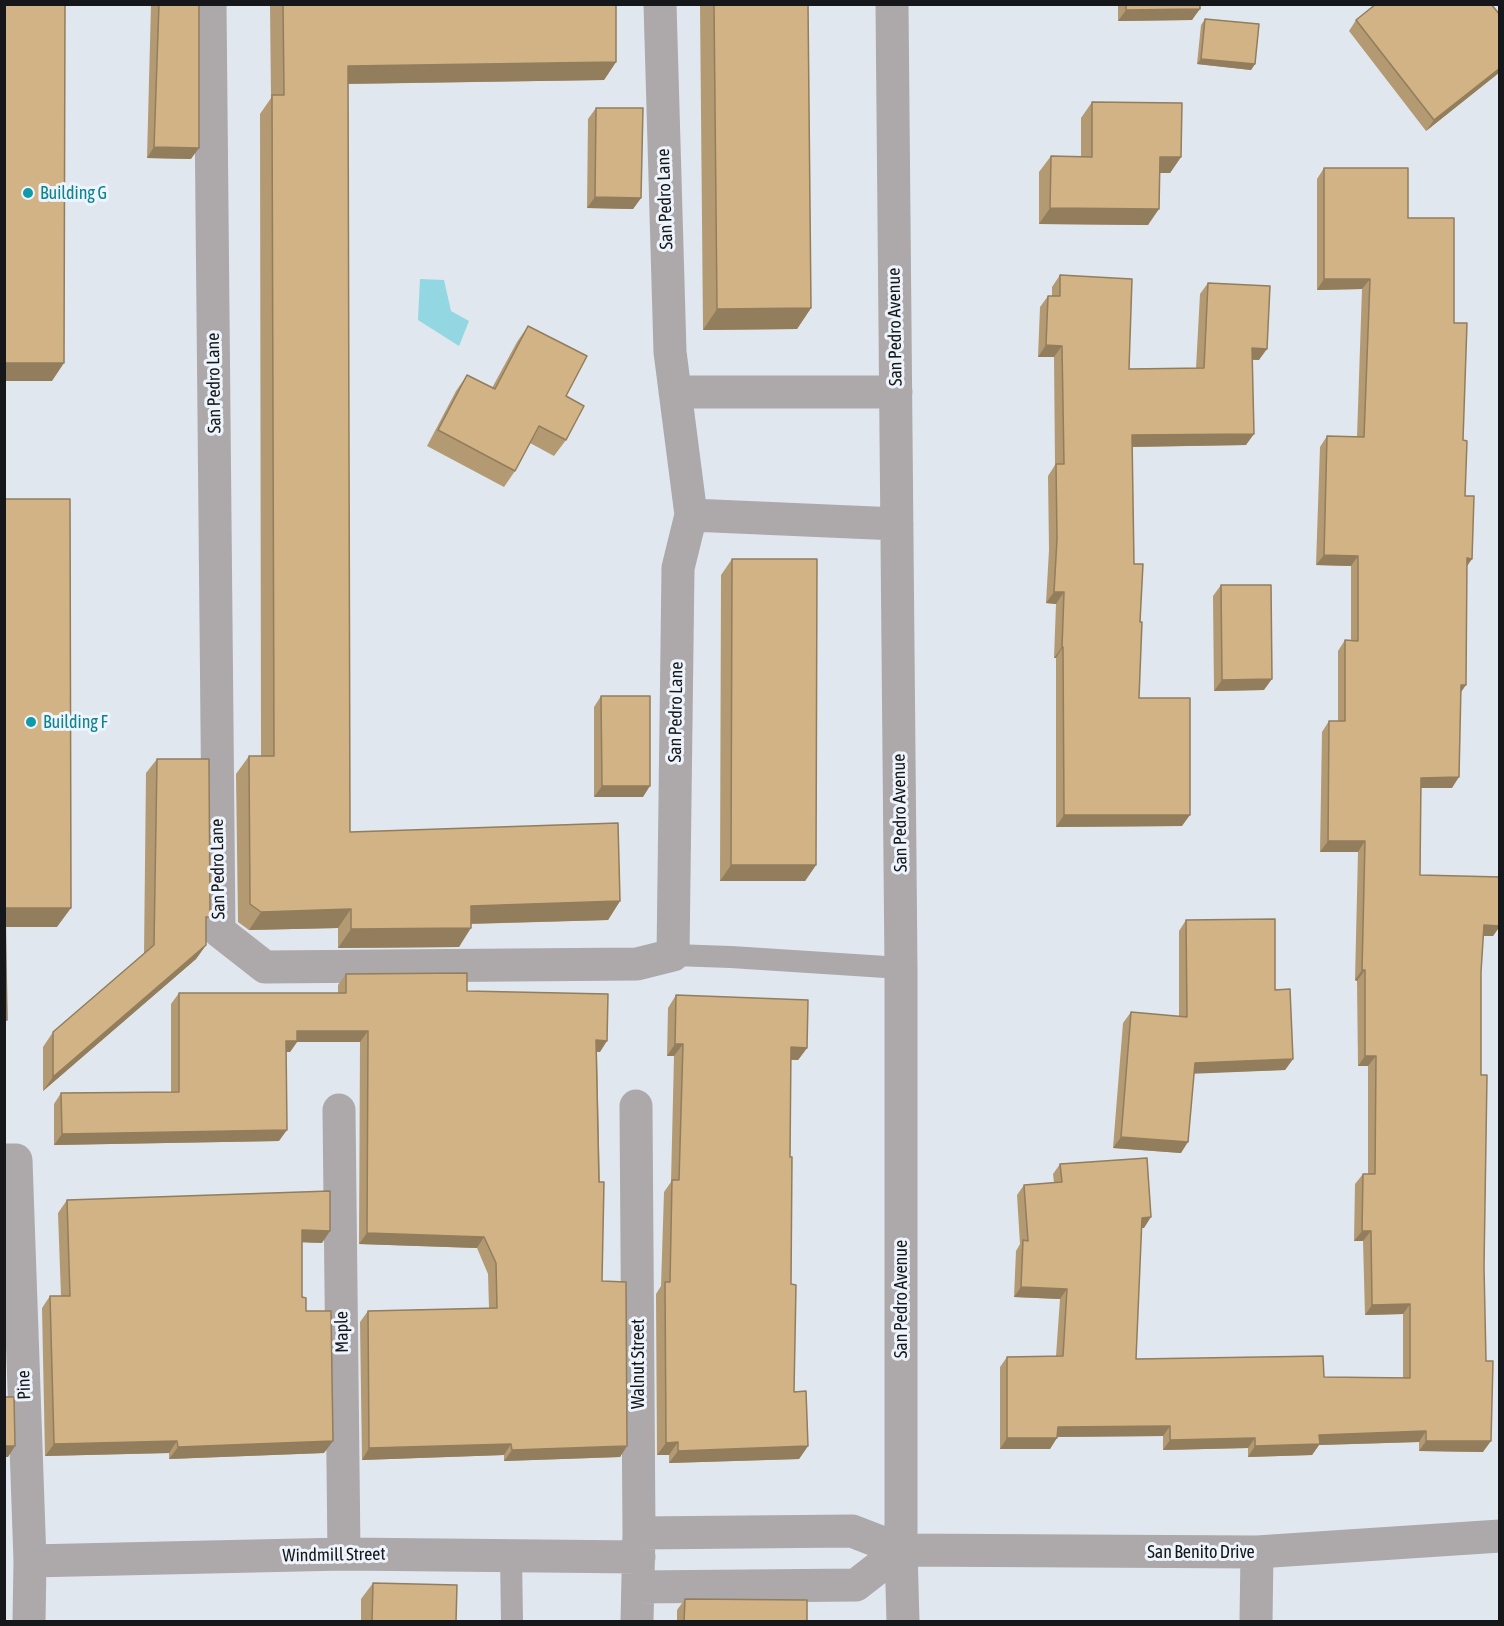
<!DOCTYPE html>
<html>
<head>
<meta charset="utf-8">
<style>
  body { margin:0 }
  #map { position:relative; width:1504px; height:1626px; overflow:hidden; background:#e1e7ee; font-family:"Asap Condensed",sans-serif }
  canvas { display:block }
  .frame { position:absolute; inset:0; border:6px solid #15171a; pointer-events:none }
</style>
</head>
<body>
<div id="map">
<canvas width="1504" height="1626"></canvas>
<div class="frame"></div>
</div>
<script>
const c = document.querySelector('canvas').getContext('2d');
c.lineJoin = 'round';
function fillPath(path, color) {
  c.fillStyle = color;
  c.fill(path, 'evenodd');
}
function strokePath(path, color, width, dash) {
  c.strokeStyle = color;
  c.lineWidth = width;
  c.lineCap = dash ? 'butt' : 'round';
  c.setLineDash(dash || []);
  c.stroke(path);
}
function drawText(font, color, halo, rows, align = 'center') {
  c.font = font + ' "Asap Condensed",sans-serif';
  c.lineWidth = 6;
  c.setLineDash([]);
  c.textBaseline = 'middle';
  c.strokeStyle = halo;
  c.fillStyle = color;
  for (const [text, x, y, turn = 0] of rows) {
    c.save();
    c.translate(x, y);
    c.rotate((+turn || 0) * Math.PI / 180);
    c.textAlign = isNaN(turn) ? turn : align;
    if (halo) c.strokeText(text, 0, 0);
    c.fillText(text, 0, 0);
    c.restore();
  }
}
const water = new Path2D(`
  M 420,279 L 444,280 L 451,311 L 469,321 L 459,346 L 418,320 Z`);
const service = new Path2D(`
  M 673,955 L 731,957 L 901,968
  M 511,1555 L 512,1622`);
const minor = new Path2D(`
  M 210,4 L 219,931 L 265,967 L 637,964 L 673,955 L 678,568 L 691,515 L 670,352 L 660,4
  M 892,4 L 901,968 L 901,1550 L 903,1622
  M 675,392 L 896,392
  M 691,515 L 897,524
  M 636,1106 L 639,1533 L 637,1622
  M 339,1110 L 344,1554
  M 4,1160 L 16,1160 L 30,1561 L 29,1622
  M 639,1533 L 852,1531 L 901,1550 L 1257,1552 L 1500,1536
  M 30,1561 L 344,1554 L 639,1557
  M 638,1587 L 856,1585 L 901,1550
  M 1256,1622 L 1257,1552`);
const wall = new Path2D(`
  M 151,4 L 199,4 L 191,159 L 147,158 Z
  M 616,4 L 616,62 L 604,80 L 348,84 L 350,832 L 620,901 L 608,920 L 471,924 L 459,947 L 338,948 L 338,928 L 249,930 L 238,922 L 236,774 L 249,756 L 261,756 L 260,114 L 271,98 L 270,5 Z
  M 700,4 L 808,4 L 811,308 L 797,329 L 703,330 Z
  M 1118,4 L 1200,4 L 1192,20 L 1118,21 Z
  M 1500,15 L 1500,72 L 1426,131 L 1349,31 L 1356,20 Z
  M 1205,19 L 1255,64 L 1251,70 L 1197,64 L 1201,25 Z
  M 1092,102 L 1181,157 L 1170,173 L 1160,173 L 1148,225 L 1039,224 L 1039,172 L 1051,156 L 1081,157 L 1081,118 Z
  M 596,108 L 641,198 L 633,209 L 587,208 L 588,119 Z
  M 1324,168 L 1408,218 L 1454,323 L 1463,440 L 1467,567 L 1460,693 L 1452,788 L 1421,788 L 1420,875 L 1500,877 L 1500,926 L 1493,936 L 1483,936 L 1481,972 L 1481,1075 L 1484,1267 L 1483,1452 L 1419,1451 L 1419,1442 L 1319,1445 L 1312,1455 L 1248,1457 L 1248,1448 L 1163,1450 L 1163,1436 L 1057,1437 L 1050,1449 L 1000,1449 L 1000,1367 L 1007,1357 L 1056,1356 L 1060,1299 L 1014,1297 L 1016,1251 L 1020,1244 L 1017,1195 L 1024,1185 L 1054,1183 L 1053,1174 L 1060,1164 L 1144,1228 L 1141,1228 L 1136,1359 L 1324,1377 L 1403,1378 L 1403,1314 L 1365,1315 L 1363,1241 L 1354,1241 L 1355,1184 L 1363,1174 L 1368,1174 L 1368,1066 L 1358,1066 L 1357,981 L 1355,980 L 1358,852 L 1320,852 L 1322,732 L 1329,721 L 1338,721 L 1338,651 L 1345,640 L 1351,641 L 1351,566 L 1316,565 L 1320,447 L 1327,436 L 1357,437 L 1362,289 L 1317,290 L 1317,179 Z
  M 1060,275 L 1129,369 L 1196,368 L 1200,294 L 1208,283 L 1259,360 L 1253,360 L 1246,445 L 1132,447 L 1134,564 L 1140,622 L 1139,698 L 1182,826 L 1056,827 L 1056,658 L 1054,658 L 1056,604 L 1046,603 L 1049,550 L 1048,476 L 1055,465 L 1054,357 L 1038,357 L 1040,307 L 1048,296 L 1052,296 L 1052,287 Z
  M 528,326 L 566,396 L 566,440 L 554,456 L 530,443 L 515,471 L 504,487 L 427,446 L 456,391 L 467,375 L 492,388 L 517,342 Z
  M 732,559 L 816,865 L 805,881 L 720,881 L 721,575 Z
  M 1221,585 L 1264,690 L 1214,691 L 1213,596 Z
  M 601,696 L 643,797 L 594,797 L 594,707 Z
  M 157,759 L 206,923 L 206,945 L 196,959 L 43,1091 L 43,1047 L 53,1032 L 144,954 L 146,773 Z
  M 1186,920 L 1275,990 L 1293,1059 L 1285,1070 L 1194,1073 L 1181,1153 L 1113,1148 L 1123,1023 L 1131,1012 L 1179,1017 L 1179,931 Z
  M 346,974 L 467,991 L 600,1052 L 597,1052 L 602,1281 L 627,1446 L 620,1457 L 504,1461 L 504,1455 L 362,1460 L 360,1322 L 368,1311 L 489,1308 L 488,1274 L 477,1248 L 359,1244 L 360,1042 L 297,1042 L 290,1052 L 286,1052 L 279,1141 L 54,1145 L 54,1104 L 61,1093 L 171,1092 L 171,1004 L 179,993 L 338,993 L 338,985 Z
  M 676,995 L 807,1048 L 798,1060 L 791,1060 L 790,1157 L 791,1284 L 794,1392 L 808,1446 L 799,1459 L 669,1463 L 669,1455 L 657,1455 L 656,1294 L 661,1286 L 664,1192 L 671,1182 L 674,1056 L 667,1056 L 668,1008 Z
  M 67,1200 L 322,1243 L 302,1242 L 302,1297 L 306,1311 L 324,1453 L 169,1459 L 169,1453 L 45,1456 L 42,1308 L 50,1296 L 61,1296 L 58,1213 Z
  M 373,1583 L 456,1622 L 361,1622 L 361,1599 Z
  M 685,1599 L 807,1622 L 677,1622 L 677,1610 Z`);
const shadedWall = new Path2D(`
  M 1200,9 L 1192,20 L 1118,21 L 1126,10 Z
  M 1201,59 L 1255,64 L 1251,70 L 1197,64 Z
  M 616,62 L 604,80 L 335,84 L 348,66 Z
  M 1500,68 L 1500,72 L 1426,131 L 1434,120 Z
  M 154,147 L 199,148 L 191,159 L 147,158 Z
  M 1160,157 L 1181,157 L 1170,173 L 1149,173 Z
  M 595,197 L 641,198 L 633,209 L 587,208 Z
  M 1050,208 L 1159,209 L 1148,225 L 1039,224 Z
  M 1324,279 L 1370,279 L 1362,289 L 1317,290 Z
  M 811,308 L 797,329 L 703,330 L 717,309 Z
  M 1046,345 L 1062,346 L 1054,357 L 1038,357 Z
  M 1252,348 L 1267,349 L 1259,360 L 1244,359 Z
  M 4,363 L 64,363 L 52,381 L 4,381 Z
  M 1254,434 L 1246,445 L 1124,447 L 1132,435 Z
  M 1324,555 L 1358,556 L 1351,566 L 1316,565 Z
  M 1467,558 L 1472,559 L 1465,569 Z
  M 1054,592 L 1064,592 L 1056,604 L 1046,603 Z
  M 1062,647 L 1063,647 L 1056,658 L 1054,658 Z
  M 1272,679 L 1264,690 L 1214,691 L 1222,680 Z
  M 1461,685 L 1466,685 L 1459,695 Z
  M 1459,777 L 1452,788 L 1414,788 L 1421,778 Z
  M 602,786 L 650,786 L 643,797 L 594,797 Z
  M 1064,815 L 1190,815 L 1182,826 L 1056,827 Z
  M 1328,841 L 1365,841 L 1358,852 L 1320,852 Z
  M 731,865 L 816,865 L 805,881 L 720,881 Z
  M 620,901 L 608,920 L 459,924 L 471,906 Z
  M 5,908 L 71,908 L 57,927 L 4,927 Z
  M 351,909 L 338,928 L 249,930 L 261,912 Z
  M 1484,925 L 1500,926 L 1493,936 L 1476,936 Z
  M 471,928 L 459,947 L 338,948 L 351,929 Z
  M 206,945 L 196,959 L 43,1091 L 53,1077 Z
  M 1362,970 L 1365,970 L 1357,981 L 1355,980 Z
  M 297,1031 L 368,1031 L 360,1042 L 297,1042 L 290,1052 L 279,1052 L 286,1041 Z
  M 596,1040 L 607,1041 L 600,1052 L 589,1051 Z
  M 675,1044 L 683,1044 L 674,1056 L 667,1056 Z
  M 791,1047 L 807,1048 L 798,1060 L 783,1059 Z
  M 1365,1056 L 1376,1056 L 1368,1066 L 1358,1066 Z
  M 1293,1059 L 1285,1070 L 1187,1074 L 1195,1063 Z
  M 287,1130 L 279,1141 L 54,1145 L 62,1134 Z
  M 1121,1137 L 1188,1142 L 1181,1153 L 1113,1148 Z
  M 1151,1217 L 1144,1228 L 1135,1228 L 1142,1218 Z
  M 302,1230 L 330,1231 L 322,1243 L 294,1242 Z
  M 1362,1231 L 1371,1231 L 1363,1241 L 1354,1241 Z
  M 367,1233 L 484,1237 L 477,1248 L 359,1244 Z
  M 1021,1287 L 1067,1289 L 1060,1299 L 1014,1297 Z
  M 1410,1304 L 1403,1314 L 1365,1315 L 1372,1305 Z
  M 1170,1426 L 1163,1436 L 1050,1437 L 1058,1427 Z
  M 1426,1431 L 1419,1442 L 1319,1445 L 1312,1455 L 1248,1457 L 1255,1446 L 1319,1435 Z
  M 1007,1438 L 1057,1438 L 1050,1449 L 1000,1449 Z
  M 1255,1438 L 1248,1448 L 1163,1450 L 1170,1440 Z
  M 177,1441 L 169,1453 L 45,1456 L 54,1444 Z
  M 333,1441 L 324,1453 L 169,1459 L 178,1447 Z
  M 1426,1441 L 1491,1441 L 1483,1452 L 1419,1451 Z
  M 678,1442 L 669,1455 L 657,1455 L 666,1443 Z
  M 511,1444 L 504,1455 L 362,1460 L 369,1448 Z
  M 4,1446 L 15,1446 L 8,1457 L 4,1457 Z
  M 627,1446 L 620,1457 L 504,1461 L 512,1450 Z
  M 808,1446 L 799,1459 L 669,1463 L 678,1451 Z`);
const building = new Path2D(`
  M 4,4 L 65,4 L 64,363 L 4,363 Z
  M 159,4 L 199,4 L 199,148 L 154,147 Z
  M 283,4 L 616,4 L 616,62 L 348,66 L 350,832 L 618,823 L 620,901 L 471,906 L 471,928 L 351,929 L 351,909 L 261,912 L 250,904 L 249,756 L 274,756 L 272,95 L 284,95 Z
  M 714,4 L 808,4 L 811,308 L 717,309 Z
  M 1126,4 L 1200,4 L 1200,9 L 1126,10 Z
  M 1376,4 L 1491,4 L 1500,15 L 1500,68 L 1434,120 L 1356,20 Z
  M 1205,19 L 1259,24 L 1255,64 L 1201,59 Z
  M 1092,102 L 1182,103 L 1181,157 L 1160,157 L 1159,209 L 1050,208 L 1051,156 L 1092,157 Z
  M 596,108 L 643,108 L 641,198 L 595,197 Z
  M 1324,168 L 1408,168 L 1408,218 L 1454,218 L 1454,323 L 1467,323 L 1463,440 L 1467,441 L 1465,496 L 1474,496 L 1472,559 L 1467,558 L 1466,685 L 1461,685 L 1459,777 L 1421,778 L 1420,875 L 1500,877 L 1500,926 L 1484,925 L 1481,972 L 1481,1075 L 1487,1075 L 1484,1267 L 1486,1361 L 1493,1361 L 1491,1441 L 1426,1441 L 1426,1431 L 1319,1435 L 1320,1444 L 1255,1446 L 1255,1438 L 1170,1440 L 1170,1426 L 1058,1427 L 1057,1438 L 1007,1438 L 1007,1357 L 1063,1356 L 1067,1289 L 1021,1287 L 1023,1240 L 1028,1241 L 1024,1185 L 1062,1182 L 1060,1164 L 1147,1158 L 1151,1217 L 1142,1218 L 1136,1359 L 1323,1356 L 1324,1377 L 1410,1378 L 1410,1304 L 1372,1305 L 1371,1231 L 1362,1231 L 1363,1174 L 1375,1174 L 1376,1056 L 1365,1056 L 1365,970 L 1362,970 L 1365,841 L 1328,841 L 1329,721 L 1345,721 L 1345,640 L 1358,641 L 1358,556 L 1324,555 L 1327,436 L 1364,437 L 1370,279 L 1324,279 Z
  M 1060,275 L 1132,279 L 1129,369 L 1204,368 L 1208,283 L 1270,286 L 1267,349 L 1252,348 L 1254,434 L 1132,435 L 1134,564 L 1143,564 L 1140,622 L 1142,622 L 1139,698 L 1190,698 L 1190,815 L 1064,815 L 1063,647 L 1062,647 L 1064,592 L 1054,592 L 1057,539 L 1056,464 L 1064,464 L 1062,346 L 1046,345 L 1048,296 L 1060,296 Z
  M 528,326 L 587,356 L 566,396 L 584,406 L 566,440 L 539,426 L 515,471 L 438,430 L 467,375 L 495,389 Z
  M 4,499 L 70,499 L 71,908 L 5,908 L 7,1020 L 4,1020 Z
  M 732,559 L 817,559 L 816,865 L 731,865 Z
  M 1221,585 L 1271,585 L 1272,679 L 1222,680 Z
  M 601,696 L 650,696 L 650,786 L 602,786 Z
  M 157,759 L 209,759 L 210,917 L 206,917 L 206,945 L 53,1077 L 53,1032 L 154,945 Z
  M 1275,919 L 1275,990 L 1290,989 L 1293,1059 L 1195,1063 L 1188,1142 L 1121,1137 L 1131,1012 L 1187,1017 L 1186,920 Z
  M 467,973 L 467,991 L 608,994 L 607,1041 L 596,1040 L 599,1182 L 604,1182 L 602,1281 L 626,1282 L 627,1446 L 512,1450 L 511,1444 L 369,1448 L 368,1311 L 497,1308 L 496,1263 L 484,1237 L 367,1233 L 368,1031 L 297,1031 L 297,1041 L 286,1041 L 287,1130 L 62,1134 L 61,1093 L 179,1092 L 179,993 L 346,993 L 346,974 Z
  M 676,995 L 808,1000 L 807,1048 L 791,1047 L 790,1157 L 792,1157 L 791,1284 L 796,1285 L 794,1392 L 806,1391 L 808,1446 L 678,1451 L 678,1442 L 666,1443 L 665,1282 L 670,1282 L 672,1180 L 679,1180 L 683,1044 L 675,1044 Z
  M 330,1191 L 330,1231 L 302,1230 L 302,1297 L 306,1298 L 306,1311 L 331,1311 L 333,1441 L 178,1447 L 177,1441 L 54,1444 L 50,1296 L 70,1296 L 67,1200 Z
  M 4,1397 L 14,1397 L 15,1446 L 4,1446 Z
  M 373,1583 L 457,1585 L 456,1622 L 372,1622 Z
  M 685,1599 L 807,1600 L 807,1622 L 684,1622 Z`);
const markers = [
  [28,193,6,"#0f9aa8"],
  [31,722,6,"#0f9aa8"]
];
const cultureNames = [
  ["Building G",40,193],
  ["Building F",43,722]
];
const streetNames = [
  ["San Pedro Lane",665,199,-92],
  ["San Pedro Avenue",895,327,-91],
  ["San Pedro Lane",214,383,-91],
  ["San Pedro Lane",676,712,-89],
  ["San Pedro Avenue",900,813,-91],
  ["San Pedro Lane",218,869,-91],
  ["San Pedro Avenue",901,1299,-90],
  ["Maple",342,1332,-91],
  ["Walnut Street",638,1364,-90],
  ["Pine",24,1385,-92],
  ["San Benito Drive",1201,1552],
  ["Windmill Street",334,1555,-1]
];
fillPath(water, '#92d7e1');
strokePath(service, '#ada8a9', 22);
strokePath(minor, '#ada8a9', 33);
fillPath(wall, '#b49a72');
fillPath(shadedWall, '#927d5d');
fillPath(building, '#d1b385');
strokePath(building, '#927d5d', 1.5);
for (const [x, y, r, color] of markers) {
  const dot = new Path2D();
  dot.arc(x, y, r, 0, 2 * Math.PI);
  c.fillStyle = color;
  c.fill(dot);
  strokePath(dot, '#eef4fc', 2);
}
drawText('18px', '#0d838f', '#eef4fc', cultureNames, 'left');
drawText('18px', '#15171a', '#eef4fc', streetNames);
</script>
</body>
</html>
